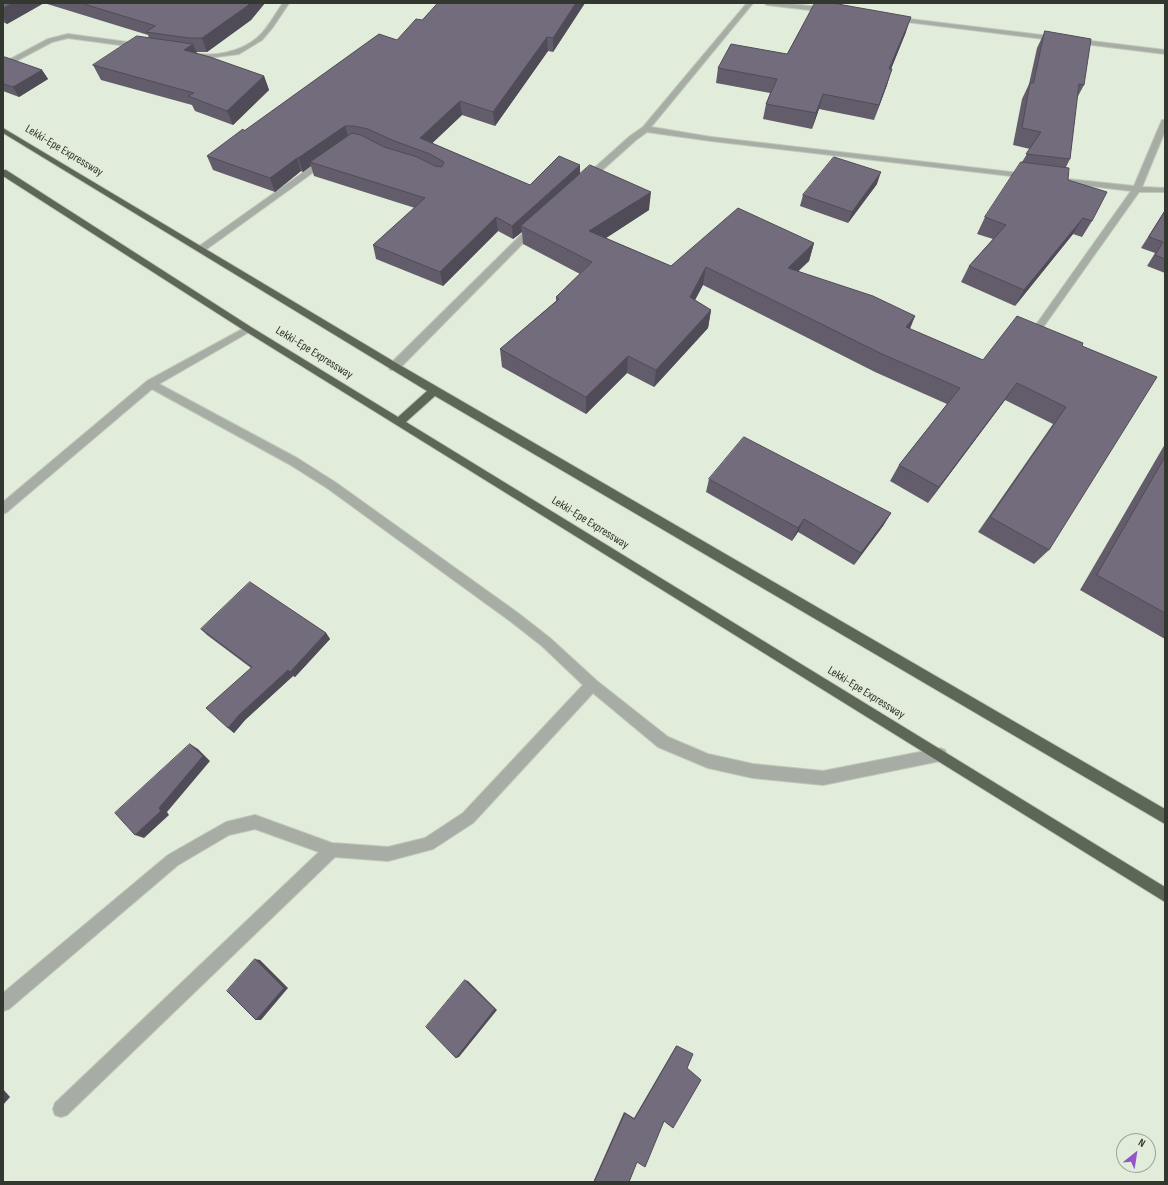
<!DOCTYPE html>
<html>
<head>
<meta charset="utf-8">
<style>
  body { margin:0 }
  #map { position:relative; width:1168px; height:1185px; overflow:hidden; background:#e1ecdb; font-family:"Sofia Sans Condensed",sans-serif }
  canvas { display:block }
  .frame { position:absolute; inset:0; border:4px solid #323730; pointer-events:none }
  .north { position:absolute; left:1116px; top:1133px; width:40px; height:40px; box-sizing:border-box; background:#e1ecdb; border:1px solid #9ba497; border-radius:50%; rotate:30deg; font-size:11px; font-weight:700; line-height:16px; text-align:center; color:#323730 }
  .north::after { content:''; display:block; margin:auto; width:14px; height:18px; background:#9455cb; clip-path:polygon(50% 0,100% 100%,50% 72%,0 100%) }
</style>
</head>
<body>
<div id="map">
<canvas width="1168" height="1185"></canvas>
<div class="frame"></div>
<div class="north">N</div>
</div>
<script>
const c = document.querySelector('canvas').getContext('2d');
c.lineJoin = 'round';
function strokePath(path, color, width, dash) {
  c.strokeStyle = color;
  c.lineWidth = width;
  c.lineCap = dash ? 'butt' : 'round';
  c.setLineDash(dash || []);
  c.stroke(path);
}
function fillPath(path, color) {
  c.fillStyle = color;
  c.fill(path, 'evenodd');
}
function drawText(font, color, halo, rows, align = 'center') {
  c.font = font + ' "Sofia Sans Condensed",sans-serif';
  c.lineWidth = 4;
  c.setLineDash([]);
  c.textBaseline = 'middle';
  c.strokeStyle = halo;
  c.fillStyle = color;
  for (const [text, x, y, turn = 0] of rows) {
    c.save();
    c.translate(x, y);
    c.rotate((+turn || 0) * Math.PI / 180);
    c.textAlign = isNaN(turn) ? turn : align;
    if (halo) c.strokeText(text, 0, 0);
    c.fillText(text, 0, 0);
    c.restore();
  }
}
const lane = new Path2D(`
  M 248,326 L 253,329 L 251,331 L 159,384 L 297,458 L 335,482 L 518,613 L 550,638 L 597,681 L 668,737 L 708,754 L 753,764 L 823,771 L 940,748 L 945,750 L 947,755 L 945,760 L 823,785 L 753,778 L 708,768 L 658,747 L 593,693 L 473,823 L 433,849 L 388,861 L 335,857 L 67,1115 L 61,1117 L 55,1115 L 53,1109 L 55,1103 L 319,852 L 255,829 L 229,835 L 178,865 L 9,1009 L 3,1011 L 3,993 L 168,855 L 226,822 L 255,815 L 332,843 L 388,847 L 425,838 L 463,813 L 583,685 L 542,646 L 510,621 L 327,488 L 289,464 L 152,389 L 7,512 L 3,514 L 3,502 L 147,381 Z`);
const street = new Path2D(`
  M 283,3 L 289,3 L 273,27 L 262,40 L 239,54 L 201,59 L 186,55 L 190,53 C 213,57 239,53 257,38 C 268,29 275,14 283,3 Z
  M 747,3 L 753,3 L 651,127 L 711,137 L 1028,174 L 1032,176 L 1028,178 L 711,141 L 647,132 L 636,140 L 589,182 L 583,182 L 582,180 L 583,178 L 630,136 L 643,127 Z
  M 764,3 L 784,3 L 827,8 L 830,10 L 827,12 L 767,5 Z
  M 893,17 L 1165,50 L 1165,54 L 891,20 L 890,19 Z
  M 68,34 L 142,44 L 145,46 L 142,48 L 68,38 L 52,42 L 3,68 L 3,63 L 48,39 Z
  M 1162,120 L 1165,120 L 1165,131 L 1142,187 L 1165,188 L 1165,192 L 1139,192 L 1039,333 L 1033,333 L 1031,331 L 1033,329 L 1131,191 L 1058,182 L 1054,180 L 1058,178 L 1134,186 Z
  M 322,159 L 325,159 L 329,161 L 204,251 L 198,251 L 197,249 L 198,247 Z
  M 534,224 L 537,225 L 538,227 L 537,229 L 398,370 L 390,370 L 389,367 L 390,364 L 531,225 Z`);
const highway = new Path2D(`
  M 3,128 L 398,364 L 1165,809 L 1165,824 L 435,396 L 406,422 L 1165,887 L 1165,902 L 245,331 L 3,176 L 3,170 L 6,170 L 251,327 L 398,417 L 427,391 L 3,133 Z`);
const wall = new Path2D(`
  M 3,3 L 265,3 L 251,20 L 207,52 L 196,52 L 197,54 L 264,76 L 269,90 L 233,125 L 195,111 L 192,105 L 101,80 L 93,65 L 149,38 L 148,35 L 44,3 L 7,24 L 3,22 Z
  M 585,3 L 553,52 L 548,51 L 495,126 L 462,115 L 432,143 L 530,185 L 580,165 L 580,174 L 649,210 L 606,238 L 671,266 L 814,243 L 809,261 L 798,271 L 915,316 L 910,329 L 983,360 L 1082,346 L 1049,550 L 1034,564 L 978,532 L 1053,424 L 1005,400 L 928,503 L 890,481 L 899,465 L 947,404 L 875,372 L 703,285 L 695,300 L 711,310 L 708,328 L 654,387 L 627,373 L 586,414 L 502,367 L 500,349 L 556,301 L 556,297 L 580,274 L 523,244 L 522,232 L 513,239 L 498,231 L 443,286 L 376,259 L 373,245 L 415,208 L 314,176 L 311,166 L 303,172 L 301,171 L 275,192 L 213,170 L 207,156 L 244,131 L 397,40 L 422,20 Z
  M 815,3 L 834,3 L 906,32 L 891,69 L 887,85 L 874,120 L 819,109 L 812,129 L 763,119 L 766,104 L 770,93 L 716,83 L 718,68 L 787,54 Z
  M 1045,31 L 1084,85 L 1077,98 L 1070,159 L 1066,167 L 1068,180 L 1092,221 L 1082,237 L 1073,234 L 1015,306 L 961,282 L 969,266 L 993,239 L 977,234 L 985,217 L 1022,162 L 1030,149 L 1013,145 L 1022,99 L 1029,84 L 1037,48 Z
  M 3,58 L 42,70 L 48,79 L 19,97 L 3,91 Z
  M 877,184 L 848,223 L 800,206 L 803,195 Z
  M 1165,210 L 1165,273 L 1147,266 L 1155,253 L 1141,248 Z
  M 1165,444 L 1165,639 L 1080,590 Z
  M 709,479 L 891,513 L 883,526 L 854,565 L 798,532 L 792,541 L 706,492 Z
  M 201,629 L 326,633 L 330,639 L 295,677 L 293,676 L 245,720 L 234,733 L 228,728 L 251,668 L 207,635 Z
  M 676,1046 L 677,1046 L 664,1121 L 637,1162 L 594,1182 L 594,1180 L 624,1112 L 634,1118 Z`);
const shadedWall = new Path2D(`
  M 13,3 L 44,3 L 7,24 L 3,16 L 3,8 Z
  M 250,3 L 265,3 L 251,20 L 207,52 L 202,38 Z
  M 576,3 L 585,3 L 553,52 L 553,38 Z
  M 911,17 L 906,32 L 885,84 L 889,69 Z
  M 547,37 L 548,51 L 495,126 L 493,112 Z
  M 193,44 L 199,58 L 184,50 Z
  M 892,69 L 887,85 L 874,120 L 879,105 Z
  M 42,70 L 48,79 L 19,97 L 13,87 Z
  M 264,76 L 269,90 L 233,125 L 227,111 Z
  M 823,94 L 819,109 L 812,129 L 816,113 Z
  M 460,101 L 462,115 L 423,152 L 420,138 Z
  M 345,126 L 349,140 L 310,162 L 311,166 L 303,172 L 298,158 Z
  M 297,158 L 301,171 L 275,192 L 270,178 Z
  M 580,165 L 580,179 L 521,226 L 522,232 L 513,239 L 512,226 Z
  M 881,172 L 877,184 L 848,223 L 852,212 Z
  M 651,192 L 649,210 L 589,249 L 589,231 Z
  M 496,217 L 498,231 L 443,286 L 440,272 Z
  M 1083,218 L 1073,234 L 1015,306 L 1024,290 Z
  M 814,243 L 809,261 L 783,286 L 788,268 Z
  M 706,267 L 703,285 L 687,315 L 690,297 Z
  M 711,310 L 708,328 L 654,387 L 656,370 Z
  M 915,316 L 907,334 L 906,327 Z
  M 628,356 L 627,373 L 586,414 L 586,397 Z
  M 1017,383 L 1005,400 L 928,503 L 939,487 Z
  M 891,513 L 883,526 L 854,565 L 861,553 Z
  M 804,519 L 798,532 L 792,541 L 798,528 Z
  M 326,633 L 330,639 L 295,677 L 290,672 Z
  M 288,670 L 293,676 L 245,720 L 234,733 L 228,728 L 239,715 Z
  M 190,744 L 198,749 L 210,761 L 167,812 L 169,815 L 144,838 L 135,835 L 159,808 Z
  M 255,959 L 260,960 L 288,988 L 261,1020 L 256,1020 Z
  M 465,980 L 468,981 L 497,1010 L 459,1057 L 456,1058 Z
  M 3,1089 L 10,1097 L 3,1105 Z`);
const building = new Path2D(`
  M 3,3 L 13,3 L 3,8 Z
  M 81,3 L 250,3 L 246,7 L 202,38 L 189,38 L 146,32 L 155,26 Z
  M 438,3 L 576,3 L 553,38 L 547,37 L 493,112 L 460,101 L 420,138 L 530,185 L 559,156 L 580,165 L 512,226 L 496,217 L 440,272 L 373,245 L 425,198 L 310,162 L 352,133 L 361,135 L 384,147 L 417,157 L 435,166 L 442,167 L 444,162 L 430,154 L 392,140 L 368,129 L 354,126 L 345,126 L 298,158 L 297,158 L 270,178 L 207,156 L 243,129 L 244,131 L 379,34 L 397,40 L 416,19 L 422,20 Z
  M 815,3 L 832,3 L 911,17 L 889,69 L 892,69 L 879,105 L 823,94 L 816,113 L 766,104 L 777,79 L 718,68 L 731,44 L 787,54 Z
  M 1045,31 L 1091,39 L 1084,85 L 1079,84 L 1070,159 L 1026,154 L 1041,132 L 1022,128 L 1030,83 L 1033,83 Z
  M 137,36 L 193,44 L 184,50 L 210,57 L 264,76 L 227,111 L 188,96 L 194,93 L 93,65 Z
  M 5,57 L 42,70 L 13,87 L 3,84 L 3,58 Z
  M 834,157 L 881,172 L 852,212 L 803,195 Z
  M 1021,162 L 1069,168 L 1068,180 L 1107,192 L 1092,221 L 1083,218 L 1024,290 L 969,266 L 1006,225 L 985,217 Z
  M 590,165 L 651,192 L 589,231 L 671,266 L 738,208 L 814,243 L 788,268 L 873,296 L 915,316 L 906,327 L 983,360 L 1017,316 L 1083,343 L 1082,346 L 1157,377 L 1049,550 L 990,517 L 1066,407 L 1017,383 L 939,487 L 899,465 L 960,388 L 882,354 L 706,267 L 690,297 L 711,310 L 656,370 L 628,356 L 586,397 L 500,349 L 559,299 L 556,297 L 592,262 L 521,226 Z
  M 1165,211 L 1165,259 L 1155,255 L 1163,242 L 1149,237 Z
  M 744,437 L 891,513 L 861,553 L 804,519 L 798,528 L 709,479 Z
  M 1165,457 L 1165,613 L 1097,575 Z
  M 250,582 L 326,633 L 290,672 L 288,670 L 239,715 L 228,728 L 206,708 L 252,667 L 201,629 Z
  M 190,744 L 203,756 L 159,808 L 161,811 L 135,835 L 115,813 Z
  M 255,959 L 284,988 L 256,1020 L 227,991 Z
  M 465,980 L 495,1009 L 456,1058 L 426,1027 Z
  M 677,1046 L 693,1054 L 687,1068 L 701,1080 L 673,1128 L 664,1121 L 645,1167 L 637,1162 L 629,1182 L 594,1182 L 625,1113 L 634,1119 Z`);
const streetNames = [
  ["Lekki-Epe Expressway",64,151,31],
  ["Lekki-Epe Expressway",314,353,32],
  ["Lekki-Epe Expressway",590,523,32],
  ["Lekki-Epe Expressway",866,693,32]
];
strokePath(lane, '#bec8b9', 2);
strokePath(street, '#bec8b9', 2);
strokePath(highway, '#bec8b9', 2);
fillPath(lane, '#a7aca4');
fillPath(street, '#a7aca4');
fillPath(highway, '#5d6758');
fillPath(wall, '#635d6b');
fillPath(shadedWall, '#504c57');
fillPath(building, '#736c7c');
strokePath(building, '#504c57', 1);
drawText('12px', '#323730', '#e1ecdb', streetNames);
</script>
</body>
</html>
